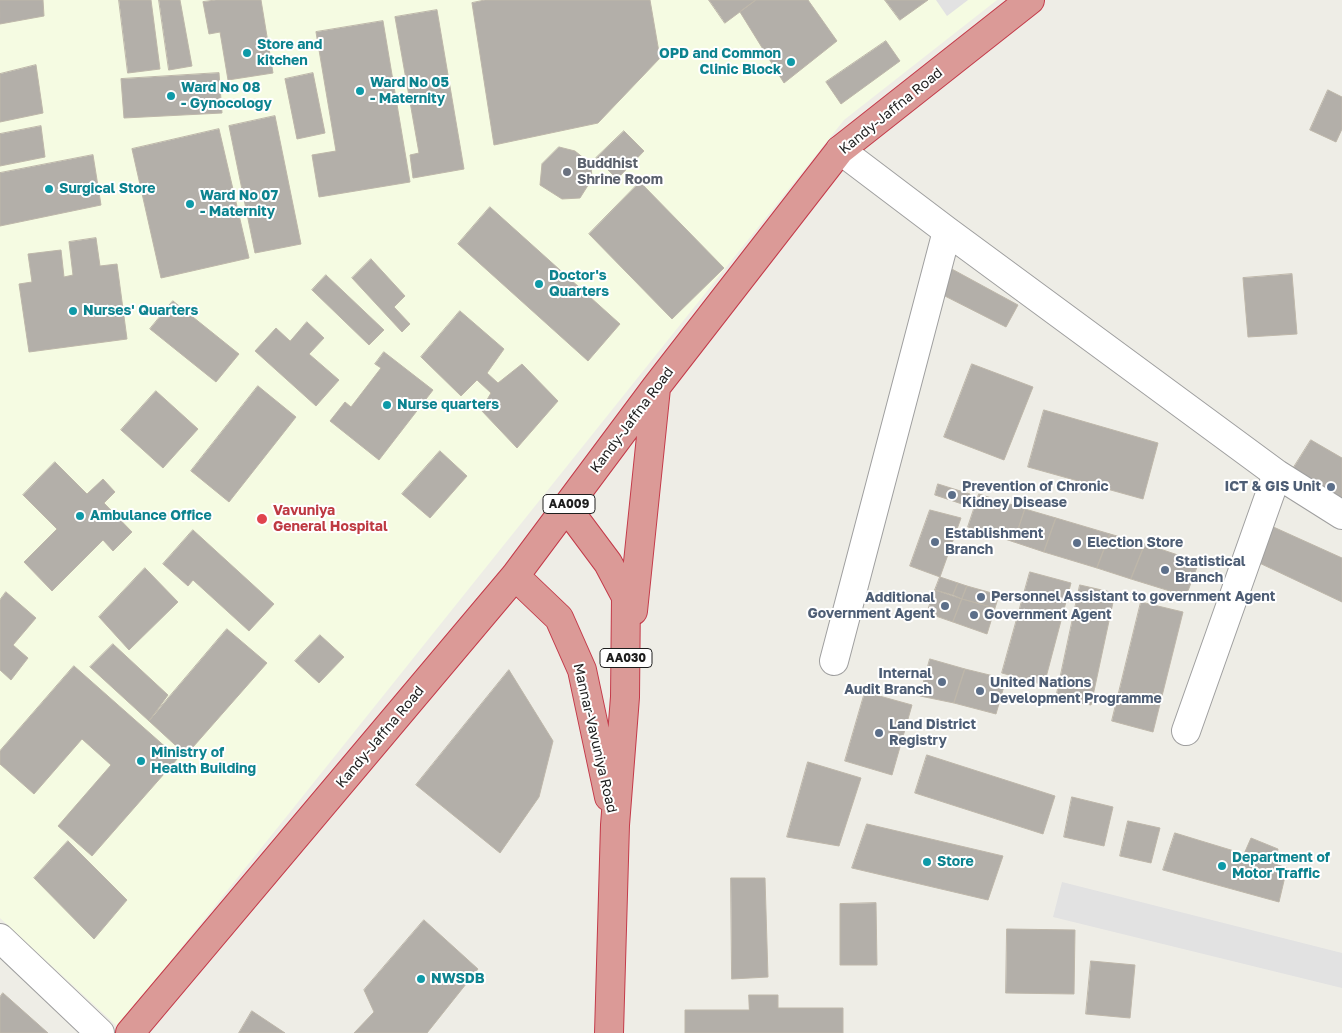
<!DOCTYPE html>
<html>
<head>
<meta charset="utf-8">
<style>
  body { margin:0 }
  canvas { display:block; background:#eeede6 }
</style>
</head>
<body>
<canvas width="1342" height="1033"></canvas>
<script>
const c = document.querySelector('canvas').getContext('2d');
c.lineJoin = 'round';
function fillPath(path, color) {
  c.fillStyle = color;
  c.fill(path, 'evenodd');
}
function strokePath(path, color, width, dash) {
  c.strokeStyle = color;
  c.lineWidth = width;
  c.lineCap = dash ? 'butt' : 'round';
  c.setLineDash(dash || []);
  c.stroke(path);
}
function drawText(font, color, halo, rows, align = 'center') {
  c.font = font + ' "Golos Text",sans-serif';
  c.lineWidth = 4;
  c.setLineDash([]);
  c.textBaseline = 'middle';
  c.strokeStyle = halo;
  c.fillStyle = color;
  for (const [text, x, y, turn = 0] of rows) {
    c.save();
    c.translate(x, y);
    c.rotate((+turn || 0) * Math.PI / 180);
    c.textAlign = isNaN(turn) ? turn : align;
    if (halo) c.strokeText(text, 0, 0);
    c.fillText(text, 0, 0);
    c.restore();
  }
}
const education = new Path2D(`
  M 0,0 L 997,0 L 844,120 L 118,1027 L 0,918 Z`);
const parking = new Path2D(`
  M 936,0 L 968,0 L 947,16 Z
  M 1062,882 L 1342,953 L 1342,988 L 1053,917 Z`);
const building = new Path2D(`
  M 0,0 L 43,0 L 44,16 L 0,24 Z
  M 119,0 L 151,0 L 160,69 L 128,73 Z
  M 159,0 L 180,0 L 192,66 L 169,70 Z
  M 216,0 L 261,0 L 273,73 L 228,80 L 220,32 L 209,34 L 203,2 Z
  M 485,0 L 650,0 L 660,58 L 598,123 L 494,145 L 472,3 Z
  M 709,0 L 756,0 L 725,23 Z
  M 756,0 L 808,0 L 837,41 L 784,83 L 740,12 Z
  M 885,0 L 928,0 L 900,20 Z
  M 437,10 L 464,169 L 413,178 L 410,155 L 419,153 L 395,17 Z
  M 383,21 L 410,182 L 319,197 L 312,155 L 336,151 L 316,32 Z
  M 886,41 L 900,61 L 841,104 L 826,82 Z
  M 36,65 L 43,113 L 0,122 L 0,74 Z
  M 219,73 L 222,113 L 124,118 L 121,79 Z
  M 313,73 L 325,133 L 297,139 L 285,79 Z
  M 1328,90 L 1342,97 L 1342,129 L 1336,142 L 1310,130 Z
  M 275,116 L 301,244 L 255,253 L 229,126 Z
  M 41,126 L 45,157 L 0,166 L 0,134 Z
  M 219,129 L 249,258 L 161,278 L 132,149 Z
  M 624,131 L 644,151 L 617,179 L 596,158 Z
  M 559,147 L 575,151 L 591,164 L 592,179 L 580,198 L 562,199 L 540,185 L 542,164 Z
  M 93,155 L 101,205 L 0,226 L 0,173 Z
  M 640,182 L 724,268 L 672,319 L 589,234 Z
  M 490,207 L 620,324 L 588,361 L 458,244 Z
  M 96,238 L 100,266 L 117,264 L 127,339 L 29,352 L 19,284 L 32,282 L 28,254 L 61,250 L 64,277 L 73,275 L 69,242 Z
  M 371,259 L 405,296 L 394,307 L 410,324 L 402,332 L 352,278 Z
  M 950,268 L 1018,305 L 1006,327 L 937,292 Z
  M 1292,274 L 1297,334 L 1248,337 L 1243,278 Z
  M 326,275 L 384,330 L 369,345 L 312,290 Z
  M 173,301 L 239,354 L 216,382 L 150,329 Z
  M 460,311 L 504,349 L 487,373 L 498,383 L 522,364 L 558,401 L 517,448 L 481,410 L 491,393 L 477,380 L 461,396 L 421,357 Z
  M 307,322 L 324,338 L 309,354 L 339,380 L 316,406 L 255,351 L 276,328 L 290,341 Z
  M 384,352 L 433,390 L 379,460 L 330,421 L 345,402 L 351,407 L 381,368 L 375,364 Z
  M 972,364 L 1033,387 L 1004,460 L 944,437 Z
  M 258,386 L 296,417 L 229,502 L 191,471 Z
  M 156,391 L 198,429 L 163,468 L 121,430 Z
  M 1044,410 L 1158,443 L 1143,499 L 1028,467 Z
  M 1311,440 L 1342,458 L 1342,504 L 1289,475 Z
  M 440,451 L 467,476 L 430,518 L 402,494 Z
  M 55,462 L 87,494 L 103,479 L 115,492 L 104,503 L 132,532 L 113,551 L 103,540 L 52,591 L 24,562 L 57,529 L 23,495 Z
  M 938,484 L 970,494 L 965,505 L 935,495 Z
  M 979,494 L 1025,509 L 1014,542 L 968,527 Z
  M 1025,509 L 1056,518 L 1044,552 L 1014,542 Z
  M 930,510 L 961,518 L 940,577 L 910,566 Z
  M 1056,518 L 1110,534 L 1097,568 L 1044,552 Z
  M 1269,525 L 1342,558 L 1342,602 L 1253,560 Z
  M 193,530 L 274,604 L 249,631 L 193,580 L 188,586 L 163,564 Z
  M 1110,534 L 1145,544 L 1131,579 L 1097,568 Z
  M 1145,544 L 1199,562 L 1186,596 L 1131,579 Z
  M 145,568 L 178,602 L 129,650 L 99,617 Z
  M 1030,572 L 1071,583 L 1044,685 L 1002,673 Z
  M 940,577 L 958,583 L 953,595 L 935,590 Z
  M 958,583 L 967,586 L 962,599 L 953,595 Z
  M 1080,585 L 1115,593 L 1091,705 L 1056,698 Z
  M 967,586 L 999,595 L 995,608 L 962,599 Z
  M 935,590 L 962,599 L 953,622 L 927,613 Z
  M 6,592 L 36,618 L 13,645 L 28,658 L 11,680 L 0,670 L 0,600 Z
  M 962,599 L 995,608 L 987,634 L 953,622 Z
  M 1141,602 L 1183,612 L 1153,732 L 1112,721 Z
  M 227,629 L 267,663 L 186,755 L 149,721 Z
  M 320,635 L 344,657 L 319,683 L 295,661 Z
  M 113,644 L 168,695 L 149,721 L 90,667 Z
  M 930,659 L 965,669 L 954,703 L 920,696 Z
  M 74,666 L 178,758 L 92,856 L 58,826 L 111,765 L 82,739 L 34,794 L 0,764 L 0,751 Z
  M 965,669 L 1006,679 L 996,714 L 954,703 Z
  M 509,670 L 553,741 L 539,797 L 500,853 L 416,785 Z
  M 865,692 L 912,705 L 892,775 L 845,761 Z
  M 927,755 L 1055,796 L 1043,834 L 915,793 Z
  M 808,762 L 861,778 L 839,846 L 787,837 Z
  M 1072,797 L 1113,807 L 1104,846 L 1064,837 Z
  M 1128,821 L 1160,828 L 1151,863 L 1120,856 Z
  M 867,824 L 1003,856 L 988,900 L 852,868 Z
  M 1175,833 L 1244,854 L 1251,838 L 1278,849 L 1275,864 L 1287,868 L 1279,902 L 1163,870 Z
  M 68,841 L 127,900 L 94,939 L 34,878 Z
  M 731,878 L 765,878 L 768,977 L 732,979 Z
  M 876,903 L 877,965 L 840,965 L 840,904 Z
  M 424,920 L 478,969 L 427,1033 L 354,1033 L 374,1012 L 364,990 Z
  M 1007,929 L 1075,930 L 1074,994 L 1006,993 Z
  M 1091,961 L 1135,965 L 1130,1018 L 1086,1014 Z
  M 3,993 L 48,1033 L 0,1033 L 0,997 Z
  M 749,995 L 778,995 L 778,1008 L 843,1008 L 843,1033 L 685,1033 L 685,1010 L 749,1010 Z
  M 252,1011 L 285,1033 L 239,1033 Z`);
const minor = new Path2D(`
  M 840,150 L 947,231 L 1277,474 L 1186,731
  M 1277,474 L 1342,515
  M 834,661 L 947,231
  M 0,938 L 100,1033`);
const highway = new Path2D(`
  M 567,508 L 608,563 L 626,597 L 625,697 L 615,825 L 609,1033
  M 515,576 L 559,618 L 582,670 L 609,797
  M 633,611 L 656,388
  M 130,1033 L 515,576 L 656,387 L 840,150 L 1030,0`);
const markers = [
  [247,53,5,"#0f9aa8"],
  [791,62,5,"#0f9aa8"],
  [360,91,5,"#0f9aa8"],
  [171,96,5,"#0f9aa8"],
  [567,172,5,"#6b7280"],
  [49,189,5,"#0f9aa8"],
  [190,204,5,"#0f9aa8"],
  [539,284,5,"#0f9aa8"],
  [73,311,5,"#0f9aa8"],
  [387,405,5,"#0f9aa8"],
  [1331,487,5,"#5c6f8a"],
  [952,495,5,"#5c6f8a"],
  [80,516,5,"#0f9aa8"],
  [262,519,6,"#e0444e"],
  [935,542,5,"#5c6f8a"],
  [1077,543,5,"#5c6f8a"],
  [1165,570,5,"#5c6f8a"],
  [981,597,5,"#5c6f8a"],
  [945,606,5,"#5c6f8a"],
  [974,615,5,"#5c6f8a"],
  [942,682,5,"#5c6f8a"],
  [980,691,5,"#5c6f8a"],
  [879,733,5,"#5c6f8a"],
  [141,761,5,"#0f9aa8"],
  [927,862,5,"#0f9aa8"],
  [1222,866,5,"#0f9aa8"],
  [421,979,5,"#0f9aa8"]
];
const shields = [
  [569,504,52],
  [626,658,52]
];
const shieldNames = [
  ["AA009",569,504],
  ["AA030",626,658]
];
const cultureNames = [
  ["Store and",257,45],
  ["kitchen",257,61],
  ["OPD and Common",781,54,"right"],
  ["Clinic Block",781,70,"right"],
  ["Ward No 05",370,83],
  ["- Maternity",370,99],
  ["Ward No 08",181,88],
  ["- Gynocology",181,104],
  ["Surgical Store",59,189],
  ["Ward No 07",200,196],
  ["- Maternity",200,212],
  ["Doctor's",549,276],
  ["Quarters",549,292],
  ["Nurses' Quarters",83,311],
  ["Nurse quarters",397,405],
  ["Ambulance Office",90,516],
  ["Ministry of",151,753],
  ["Health Building",151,769],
  ["Department of",1232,858],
  ["Motor Traffic",1232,874],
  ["Store",937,862],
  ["NWSDB",431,979]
];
const streetNames = [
  ["Kandy-Jaffna Road",891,111,-39],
  ["Kandy-Jaffna Road",632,420,-53],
  ["Kandy-Jaffna Road",380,737,-50],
  ["Mannar-Vavuniya Road",595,738,77]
];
const worshipNames = [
  ["Buddhist",577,164],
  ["Shrine Room",577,180]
];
const serviceNames = [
  ["Prevention of Chronic",962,487],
  ["Kidney Disease",962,503],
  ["ICT & GIS Unit",1321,487,"right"],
  ["Establishment",945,534],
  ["Branch",945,550],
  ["Election Store",1087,543],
  ["Statistical",1175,562],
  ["Branch",1175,578],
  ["Personnel Assistant to government Agent",991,597],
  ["Additional",935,598,"right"],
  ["Government Agent",935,614,"right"],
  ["Government Agent",984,615],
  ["Internal",932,674,"right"],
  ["Audit Branch",932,690,"right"],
  ["United Nations",990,683],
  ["Development Programme",990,699],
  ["Land District",889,725],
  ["Registry",889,741]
];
const healthNames = [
  ["Vavuniya",273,511],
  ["General Hospital",273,527]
];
fillPath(education, '#f5fbe2');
fillPath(parking, '#e2e2e2');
fillPath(building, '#b3afa9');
strokePath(building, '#beb7aa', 1);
strokePath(minor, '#9f9f9f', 30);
strokePath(highway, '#c43b4a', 30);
strokePath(minor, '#fff', 28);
strokePath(highway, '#db9a97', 28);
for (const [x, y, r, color] of markers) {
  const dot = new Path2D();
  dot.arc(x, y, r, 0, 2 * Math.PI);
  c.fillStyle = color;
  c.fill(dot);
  strokePath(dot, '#fff', 2);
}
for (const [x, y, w] of shields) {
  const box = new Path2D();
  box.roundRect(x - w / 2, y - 9.5, w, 19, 4);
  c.fillStyle = '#fff';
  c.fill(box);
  strokePath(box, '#1e1e1e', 1);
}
drawText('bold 12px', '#1e1e1e', null, shieldNames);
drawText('bold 14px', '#0d838f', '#fff', cultureNames, 'left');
drawText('14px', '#1e1e1e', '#fff', streetNames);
drawText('bold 14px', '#5b616d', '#fff', worshipNames, 'left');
drawText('bold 14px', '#4e5e75', '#fff', serviceNames, 'left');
drawText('bold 14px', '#be3a42', '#fff', healthNames, 'left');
</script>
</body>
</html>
